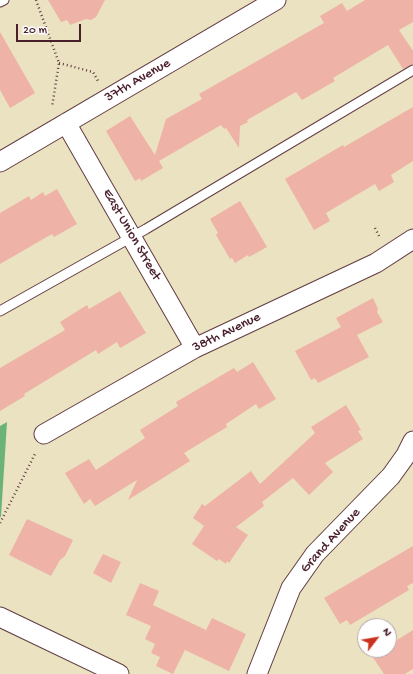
<!DOCTYPE html>
<html>
<head>
<meta charset="utf-8">
<style>
  body { margin:0 }
  #map { position:relative; width:413px; height:674px; overflow:hidden; background:#ebe2c1; font-family:"Gochi Hand",sans-serif }
  canvas { display:block }
  .north { position:absolute; left:357px; top:618px; width:40px; height:40px; box-sizing:border-box; background:#fff; border:1px solid #b7a5aa; border-radius:50%; rotate:59deg; font-size:11px; font-weight:700; line-height:16px; text-align:center; color:#4a1f2b }
  .north::after { content:''; display:block; margin:auto; width:14px; height:18px; background:#c8321e; clip-path:polygon(50% 0,100% 100%,50% 72%,0 100%) }
  .scale { position:absolute; left:16px; top:24px; width:65px; height:18px; box-sizing:border-box; border:2px solid #4a1f2b; border-top:0; padding-left:5px; font-size:12px; line-height:14px; white-space:nowrap; color:#4a1f2b; -webkit-text-stroke:3px #fff; paint-order:stroke }
</style>
</head>
<body>
<div id="map">
<canvas width="413" height="674"></canvas>
<div class="north">N</div>
<div class="scale">20 m</div>
</div>
<script>
const c = document.querySelector('canvas').getContext('2d');
c.lineJoin = 'round';
function fillPath(path, color) {
  c.fillStyle = color;
  c.fill(path, 'evenodd');
}
function strokePath(path, color, width, dash) {
  c.strokeStyle = color;
  c.lineWidth = width;
  c.lineCap = dash ? 'butt' : 'round';
  c.setLineDash(dash || []);
  c.stroke(path);
}
function drawText(font, color, halo, rows, align = 'center') {
  c.font = font + ' "Gochi Hand",sans-serif';
  c.lineWidth = 4;
  c.setLineDash([]);
  c.textBaseline = 'middle';
  c.strokeStyle = halo;
  c.fillStyle = color;
  for (const [text, x, y, turn = 0] of rows) {
    c.save();
    c.translate(x, y);
    c.rotate((+turn || 0) * Math.PI / 180);
    c.textAlign = isNaN(turn) ? turn : align;
    if (halo) c.strokeText(text, 0, 0);
    c.fillText(text, 0, 0);
    c.restore();
  }
}
const forest = new Path2D(`
  M 7,422 L 1,517 L 0,517 L 0,426 Z`);
const building = new Path2D(`
  M 48,0 L 105,0 L 96,17 L 91,20 L 86,19 L 70,25 L 67,20 L 61,22 Z
  M 365,0 L 413,0 L 413,22 L 399,30 L 413,51 L 413,64 L 403,69 L 388,45 L 333,78 L 335,81 L 302,100 L 296,92 L 247,120 L 248,122 L 240,126 L 239,148 L 226,128 L 224,129 L 221,125 L 159,161 L 163,168 L 141,181 L 140,178 L 135,181 L 106,131 L 130,116 L 155,155 L 166,119 L 202,99 L 199,94 L 324,23 L 320,16 L 342,3 L 347,11 Z
  M 0,32 L 35,93 L 10,108 L 0,90 Z
  M 413,107 L 413,161 L 391,175 L 394,182 L 379,191 L 375,184 L 326,213 L 330,221 L 314,230 L 285,179 L 343,145 L 344,147 Z
  M 57,189 L 77,224 L 54,237 L 52,234 L 0,264 L 0,213 L 29,196 L 31,200 L 43,192 L 45,196 Z
  M 240,201 L 267,247 L 249,257 L 248,255 L 235,263 L 232,258 L 230,259 L 216,235 L 218,233 L 210,219 Z
  M 120,291 L 146,333 L 120,348 L 117,342 L 98,354 L 96,350 L 24,394 L 25,396 L 0,411 L 0,368 L 65,330 L 60,322 L 87,305 L 89,309 Z
  M 373,298 L 378,309 L 377,312 L 383,322 L 357,335 L 369,357 L 318,383 L 315,378 L 311,380 L 295,351 L 341,327 L 336,318 Z
  M 253,362 L 276,399 L 259,409 L 256,404 L 226,424 L 227,427 L 184,453 L 190,461 L 128,500 L 137,480 L 95,506 L 90,499 L 84,504 L 65,473 L 89,459 L 96,470 L 145,438 L 140,430 L 178,406 L 176,402 L 234,368 L 237,372 Z
  M 346,405 L 361,430 L 358,431 L 363,439 L 325,463 L 333,472 L 309,495 L 293,478 L 262,502 L 264,506 L 236,527 L 248,535 L 229,563 L 227,561 L 226,564 L 219,559 L 217,561 L 192,544 L 204,526 L 193,518 L 202,504 L 205,506 L 251,471 L 260,484 L 315,433 L 311,427 Z
  M 27,519 L 73,540 L 65,556 L 60,560 L 51,576 L 9,555 Z
  M 413,546 L 413,583 L 407,586 L 409,590 L 350,625 L 347,620 L 340,624 L 324,598 Z
  M 103,554 L 121,562 L 111,583 L 93,573 Z
  M 140,583 L 159,591 L 153,605 L 206,630 L 212,618 L 246,634 L 229,671 L 185,650 L 173,674 L 156,666 L 160,657 L 151,653 L 155,644 L 145,639 L 151,626 L 126,615 Z
  M 413,630 L 413,669 L 405,674 L 384,674 L 368,650 L 389,650 L 389,645 Z`);
const path = new Path2D(`
  M 36,0 L 59,63 L 52,107
  M 59,63 L 93,72 L 98,81
  M 375,228 L 379,236
  M 0,523 L 36,452`);
const lane = new Path2D(`
  M 0,2 L 4,0
  M 0,311 L 146,229 L 413,70`);
const street = new Path2D(`
  M 66,123 L 195,348
  M 0,162 L 276,0
  M 44,434 L 195,348 L 376,263 L 413,239
  M 0,617 L 119,674
  M 257,674 L 291,588 L 315,554 L 391,476 L 406,455 L 413,441`);
const streetNames = [
  ["37th Avenue",138,81,-30],
  ["East Union Street",131,235,60],
  ["38th Avenue",227,333,-26],
  ["Grand Avenue",331,541,-48]
];
fillPath(forest, '#6cb37a');
fillPath(building, '#eeb3a6');
strokePath(lane, '#623c42', 11);
strokePath(street, '#623c42', 21);
strokePath(path, '#623c42', 2.5, [1, 3]);
strokePath(lane, '#fff', 9);
strokePath(street, '#fff', 19);
drawText('14px', '#4a1f2b', '#fff', streetNames);
</script>
</body>
</html>
